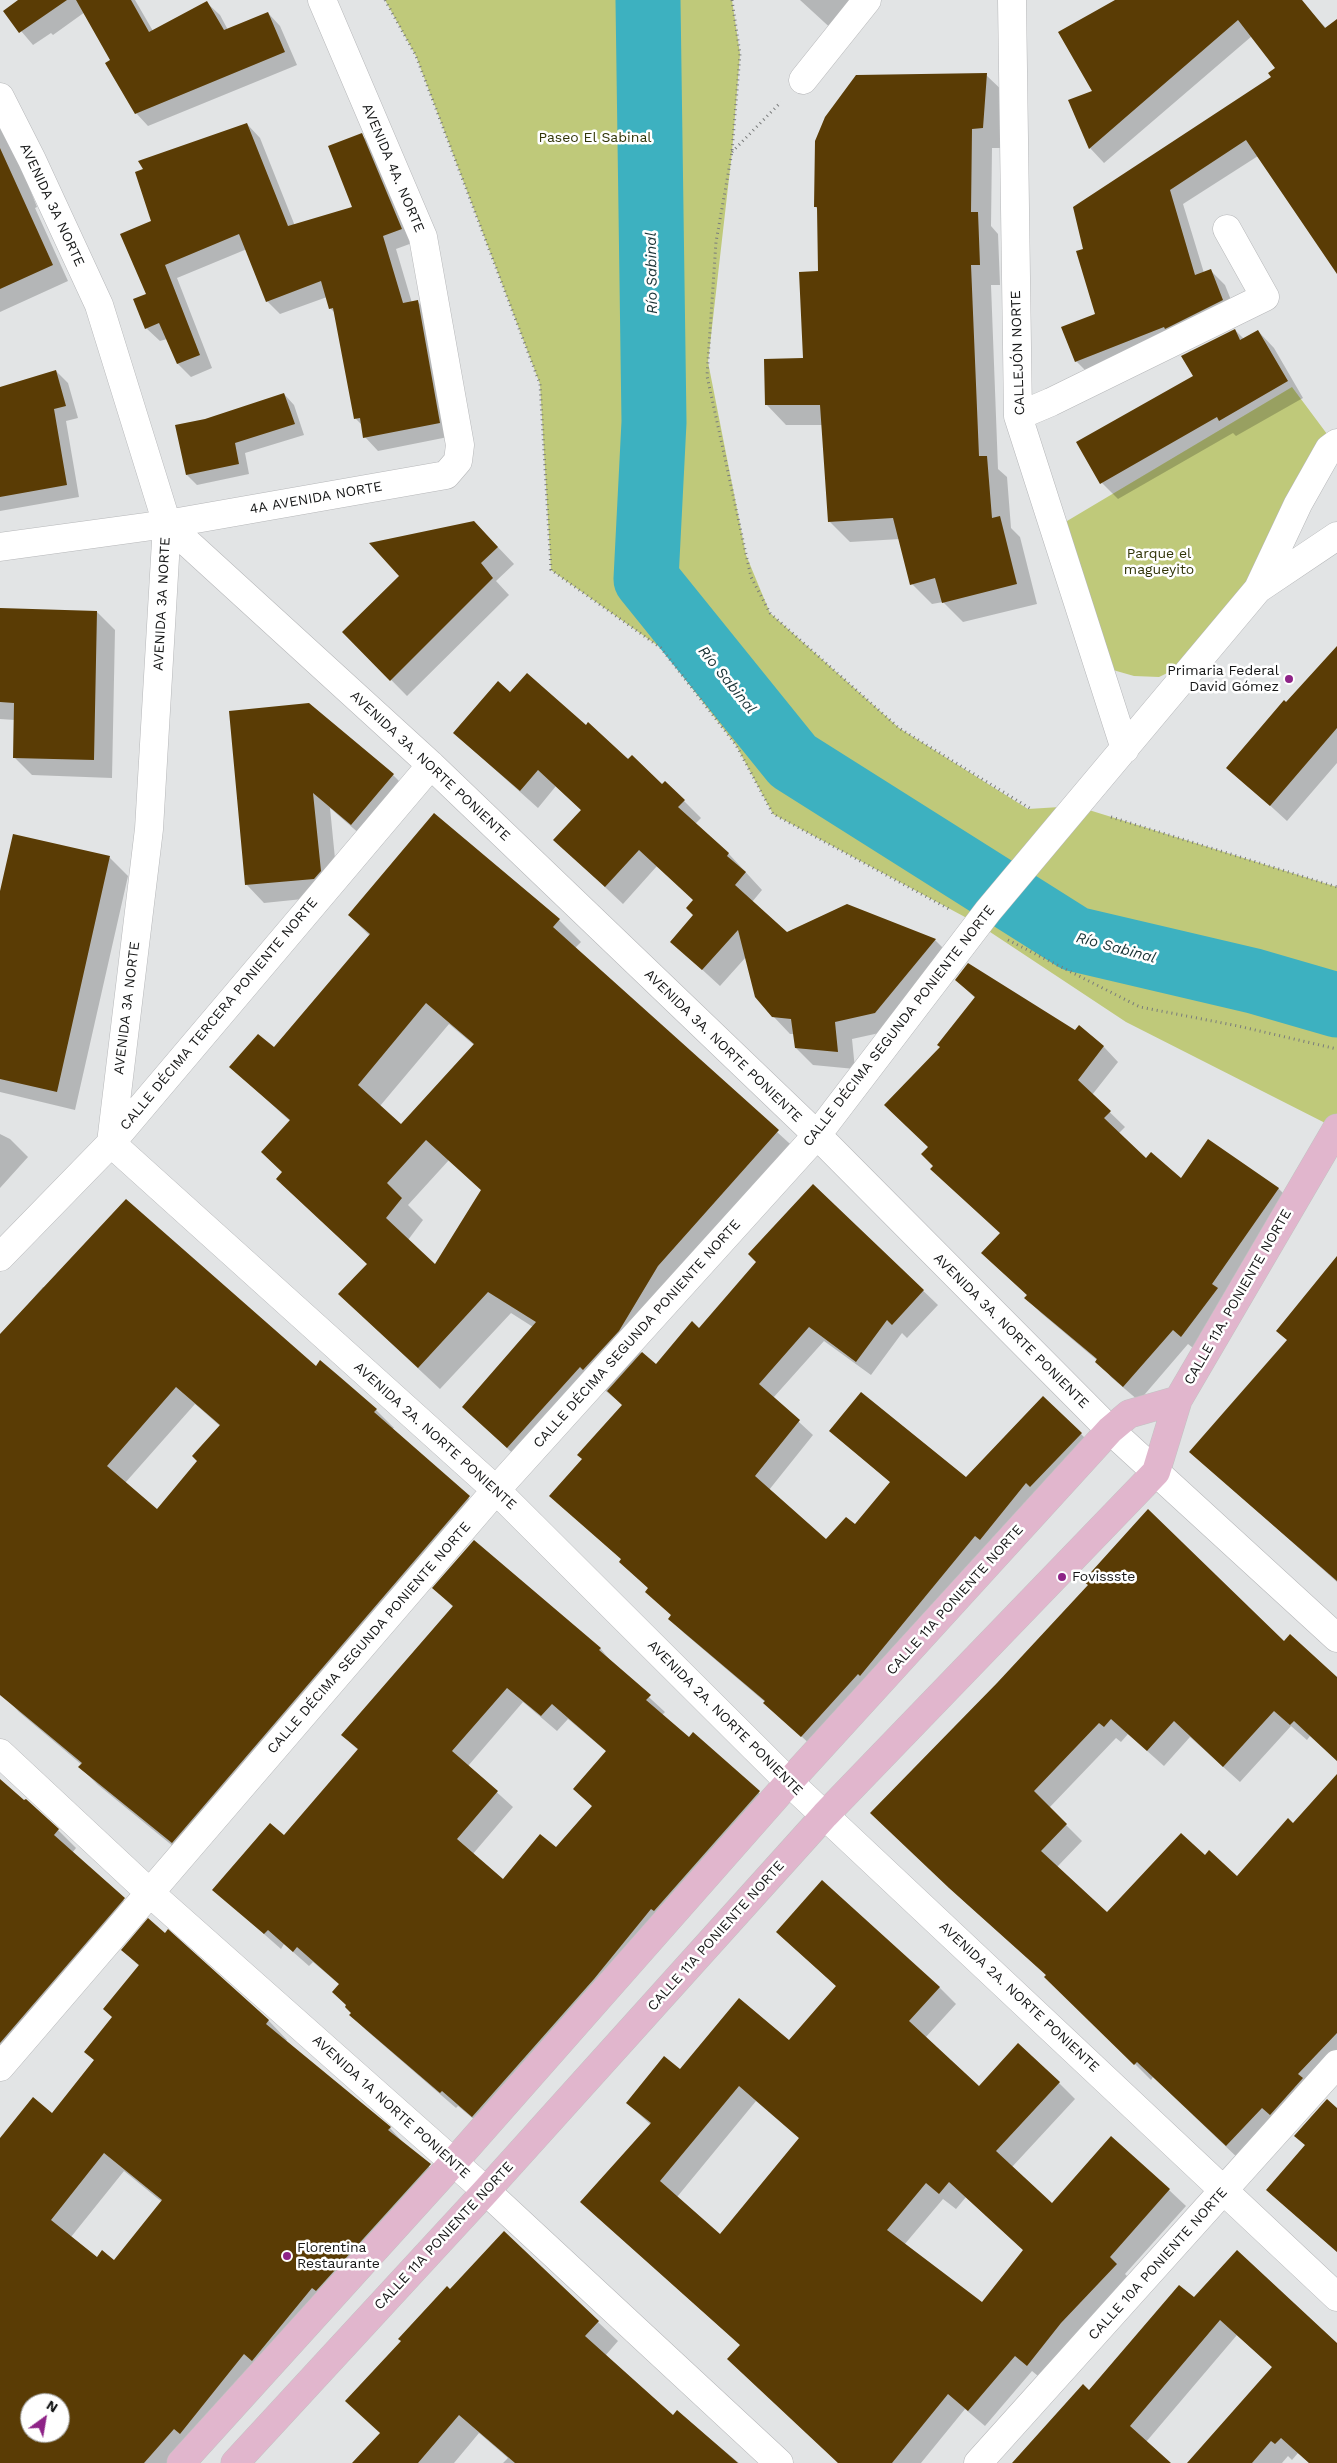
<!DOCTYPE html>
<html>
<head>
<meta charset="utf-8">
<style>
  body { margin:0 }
  #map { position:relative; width:1337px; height:2463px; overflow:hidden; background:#e2e4e5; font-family:"Work Sans",sans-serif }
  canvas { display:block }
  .north { position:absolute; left:20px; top:2393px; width:50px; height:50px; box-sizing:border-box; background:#fff; border:1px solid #a1a2a2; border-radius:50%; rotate:32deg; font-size:14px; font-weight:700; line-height:20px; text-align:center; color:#151616 }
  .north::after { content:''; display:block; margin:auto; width:18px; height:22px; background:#8e2387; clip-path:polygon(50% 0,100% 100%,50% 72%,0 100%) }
</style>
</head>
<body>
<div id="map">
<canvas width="1337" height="2463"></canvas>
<div class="north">N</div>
</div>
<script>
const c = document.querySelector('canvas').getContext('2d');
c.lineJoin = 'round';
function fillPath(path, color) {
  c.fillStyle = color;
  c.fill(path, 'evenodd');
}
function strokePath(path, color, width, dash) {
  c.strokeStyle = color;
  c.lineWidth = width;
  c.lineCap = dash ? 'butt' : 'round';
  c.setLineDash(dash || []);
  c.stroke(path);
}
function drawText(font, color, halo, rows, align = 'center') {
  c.font = font + ' "Work Sans",sans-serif';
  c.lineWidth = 5;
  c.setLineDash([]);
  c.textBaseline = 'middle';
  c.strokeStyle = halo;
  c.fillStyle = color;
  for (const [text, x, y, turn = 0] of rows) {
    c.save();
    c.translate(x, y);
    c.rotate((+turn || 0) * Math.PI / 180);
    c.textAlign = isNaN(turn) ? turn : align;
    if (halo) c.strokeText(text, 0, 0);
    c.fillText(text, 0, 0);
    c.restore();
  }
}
const green = new Path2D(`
  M 385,0 L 732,0 L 740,54 L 732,152 L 708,362 L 746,555 L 770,613 L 899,728 L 1028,809 L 1076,806 L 1337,887 L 1337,1129 L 1126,1022 L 978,924 L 773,814 L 736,745 L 661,648 L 551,570 L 540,384 L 416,56 Z
  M 1292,387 L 1327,434 L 1296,479 L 1253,577 L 1182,666 L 1159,677 L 1134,676 L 1113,670 L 1062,524 Z`);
const shadow = new Path2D(`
  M 20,0 L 135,0 L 153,31 L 207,3 L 220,15 L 228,30 L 268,13 L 280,26 L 297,65 L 148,126 L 136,113 L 112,60 L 85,12 L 53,35 L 51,33 L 33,45 L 4,11 Z
  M 800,0 L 865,0 L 836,33 Z
  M 1118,0 L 1291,0 L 1302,2 L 1337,40 L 1337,272 L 1258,156 L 1183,204 L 1204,273 L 1210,270 L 1225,285 L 1237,315 L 1091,376 L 1076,361 L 1096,315 L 1085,250 L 1273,77 L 1277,68 L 1252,36 L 1104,163 L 1090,148 L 1070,101 L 1094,92 Z
  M 986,75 L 1007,95 L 1003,148 L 992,148 L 991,226 L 998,234 L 1000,285 L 991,285 L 998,469 L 1007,477 L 1011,528 L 1020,537 L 1037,604 L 963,622 L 943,602 L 932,604 L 912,584 L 900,539 L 850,542 L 829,521 L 823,425 L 786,425 L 766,404 L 804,360 L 819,273 L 818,210 L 815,206 Z
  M 247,124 L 260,138 L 295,226 L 354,208 L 361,135 L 375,148 L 415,242 L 396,249 L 412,303 L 418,302 L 431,315 L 453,436 L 378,451 L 365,437 L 362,425 L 356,419 L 335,313 L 330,308 L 327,297 L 280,314 L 267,301 L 247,249 L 177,278 L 212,368 L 191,377 L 178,364 L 167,339 L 160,341 L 146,328 L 152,222 Z
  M 0,128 L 18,159 L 37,207 L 35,208 L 68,281 L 0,312 Z
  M 1235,330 L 1244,339 L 1258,331 L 1274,348 L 1303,398 L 1236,436 L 1233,433 L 1118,499 L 1102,483 Z
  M 56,371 L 68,383 L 78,418 L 66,421 L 79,497 L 0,511 L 0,449 Z
  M 284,394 L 294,405 L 304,435 L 245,453 L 249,474 L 197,485 L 187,475 L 205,421 Z
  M 474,522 L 514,564 L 496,581 L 509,595 L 407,696 L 344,632 Z
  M 0,610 L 97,612 L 115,630 L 112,778 L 32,775 L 14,757 L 15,720 L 0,719 Z
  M 1337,648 L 1337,763 L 1287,821 L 1228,767 Z
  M 510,694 L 586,727 L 684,801 L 701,818 L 695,824 L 729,854 L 762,890 L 752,902 L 787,934 L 847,905 L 935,940 L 952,957 L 893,1030 L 852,1039 L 855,1069 L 813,1065 L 796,1048 L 794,1034 L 790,1034 L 773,1016 L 746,957 L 720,986 L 671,941 L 695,915 L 694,900 L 657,866 L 623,904 L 555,840 L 582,811 L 556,786 L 538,808 L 454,733 Z
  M 230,712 L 393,775 L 411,793 L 369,842 L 330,808 L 338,889 L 332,896 L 264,903 L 247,885 Z
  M 434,815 L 559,920 L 581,942 L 575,948 L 800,1153 L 679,1288 L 640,1352 L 656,1366 L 700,1329 L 758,1262 L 813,1185 L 938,1305 L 907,1338 L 902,1333 L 871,1375 L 824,1341 L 773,1398 L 813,1435 L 769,1490 L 826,1541 L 855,1526 L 891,1483 L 831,1431 L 966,1479 L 1081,1434 L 1095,1448 L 816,1750 L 765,1702 L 684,1633 L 670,1619 L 672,1616 L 649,1589 L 620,1562 L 622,1560 L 551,1496 L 584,1460 L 623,1405 L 602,1388 L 529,1469 L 464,1407 L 533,1327 L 511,1313 L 440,1389 L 362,1316 L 368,1264 L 283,1173 L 291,1122 L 231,1067 L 274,1049 L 370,936 L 349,915 ZM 449,1024 L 474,1045 L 401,1126 L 380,1106 ZM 449,1160 L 482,1191 L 435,1266 L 408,1240 L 423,1220 L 408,1205 Z
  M 110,858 L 128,876 L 75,1110 L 0,1092 L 0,897 Z
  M 957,980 L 1075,1031 L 1079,1027 L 1104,1047 L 1118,1062 L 1092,1095 L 1125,1127 L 1118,1134 L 1146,1160 L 1181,1180 L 1278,1188 L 1293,1203 L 1197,1351 L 1188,1344 L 1139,1401 L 1111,1377 L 1098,1361 L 1041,1313 L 1026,1298 L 1028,1296 L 997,1267 L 1001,1234 L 947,1184 L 935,1166 L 929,1148 L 942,1047 L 975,998 Z
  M 0,1134 L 10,1139 L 28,1157 L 0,1188 Z
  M 1337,1258 L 1337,1582 L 1191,1452 L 1288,1340 Z
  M 43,1287 L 316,1368 L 376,1410 L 394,1428 L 392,1429 L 487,1515 L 190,1860 L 98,1785 L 80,1767 L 82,1765 L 19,1712 L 0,1692 L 0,1341 L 3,1333 ZM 195,1404 L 220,1426 L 198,1461 L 157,1511 L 125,1483 Z
  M 434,1588 L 600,1648 L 614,1665 L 665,1712 L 662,1715 L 689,1739 L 694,1734 L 775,1807 L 489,2132 L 458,2106 L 456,2108 L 366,2030 L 351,2015 L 352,2013 L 340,1985 L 313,1962 L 309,1966 L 284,1944 L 281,1949 L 214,1890 L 284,1837 L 359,1751 L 343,1735 L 454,1608 ZM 523,1702 L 557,1731 L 568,1719 L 607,1752 L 574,1789 L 593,1807 L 556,1849 L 503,1881 L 472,1855 L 513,1807 L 468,1766 Z
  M 1284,1642 L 1337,1679 L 1337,1761 L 1310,1736 L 1307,1740 L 1291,1726 L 1240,1782 L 1190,1737 L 1164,1766 L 1128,1734 L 1121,1742 L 1116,1738 L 1049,1808 L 1082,1841 L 1057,1867 L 1107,1914 L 1205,1857 L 1237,1877 L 1293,1824 L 1337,1776 L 1337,2066 L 1242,2162 L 1153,2077 L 1151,2080 L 1047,1976 L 967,1904 L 872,1813 Z
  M 0,1781 L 24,1802 L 26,1800 L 58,1830 L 76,1848 L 72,1853 L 142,1917 L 0,2074 Z
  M 168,1931 L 269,2021 L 287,2040 L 286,2041 L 390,2128 L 408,2148 L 449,2184 L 179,2463 L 0,2463 L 0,2140 L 52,2114 L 95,2061 L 86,2052 L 113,2018 L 139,1966 L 123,1950 L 165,1935 ZM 124,2171 L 162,2202 L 114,2262 L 97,2258 L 71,2237 ZM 30,2403 L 60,2403 L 60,2433 L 30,2433 Z
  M 777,1932 L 939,1987 L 956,2004 L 925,2038 L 979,2088 L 1059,2083 L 1075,2099 L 1012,2167 L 1052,2205 L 1169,2190 L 1186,2206 L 1125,2274 L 1132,2281 L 1044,2381 L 1032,2371 L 985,2426 L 965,2409 L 921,2463 L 838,2463 L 741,2346 L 582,2202 L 651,2125 L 627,2103 L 681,2071 L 789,2042 L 837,1987 ZM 756,2101 L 800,2139 L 720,2236 L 677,2197 ZM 966,2197 L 1024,2251 L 982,2303 L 904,2245 L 943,2199 L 956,2209 Z
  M 1337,2109 L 1337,2252 L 1267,2190 L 1306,2146 L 1295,2135 Z
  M 504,2233 L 618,2341 L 605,2356 L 673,2417 L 678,2412 L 739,2463 L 503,2463 L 508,2458 L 479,2433 L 454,2463 L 354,2463 L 381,2434 L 450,2291 Z
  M 1194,2299 L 1337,2344 L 1337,2463 L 1309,2463 L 1298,2453 L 1292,2460 L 1288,2456 L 1282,2463 L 1189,2463 L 1273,2368 L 1237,2335 L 1146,2442 L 1170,2463 L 1015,2463 L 1089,2391 Z`);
const river = new Path2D(`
  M 648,0 L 654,422 L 646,579 L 793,761 L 1075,939 L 1254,981 L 1337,1005`);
const building = new Path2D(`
  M 18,0 L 67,0 L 19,33 L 3,11 Z
  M 76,0 L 131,0 L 149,32 L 207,1 L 224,30 L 268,12 L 285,52 L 135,114 L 105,63 L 110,60 Z
  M 1115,0 L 1302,0 L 1325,28 L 1337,19 L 1337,274 L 1246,140 L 1170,190 L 1195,275 L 1211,269 L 1223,300 L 1165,329 L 1164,327 L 1075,362 L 1061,327 L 1095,314 L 1076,251 L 1083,249 L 1073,207 L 1271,77 L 1268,73 L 1275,68 L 1238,20 L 1089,149 L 1068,100 L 1092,91 L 1058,32 Z
  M 987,73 L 983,128 L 972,129 L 971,212 L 978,212 L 980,265 L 971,265 L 979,456 L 987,456 L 992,518 L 1000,516 L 1017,584 L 942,603 L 935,578 L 910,585 L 893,518 L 828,522 L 820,405 L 765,405 L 764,359 L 803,358 L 799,272 L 818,271 L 817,207 L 814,207 L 815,141 L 825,117 L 856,75 Z
  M 247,123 L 288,226 L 352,207 L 328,146 L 362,133 L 402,229 L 383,236 L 403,303 L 418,300 L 440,423 L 363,438 L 360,418 L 354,419 L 333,308 L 329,309 L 321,281 L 266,302 L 239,234 L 165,265 L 200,355 L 177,364 L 159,323 L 145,329 L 133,299 L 146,294 L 120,234 L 151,221 L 135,172 L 143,169 L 138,161 Z
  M 0,148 L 53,265 L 0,289 Z
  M 1235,329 L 1240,340 L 1258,330 L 1288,381 L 1219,421 L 1217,417 L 1100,484 L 1076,442 L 1193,376 L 1181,356 Z
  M 56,370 L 66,406 L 54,409 L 67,485 L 0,497 L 0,387 Z
  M 284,393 L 295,424 L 235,443 L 239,464 L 186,475 L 175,425 L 205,419 Z
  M 474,521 L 498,547 L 481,563 L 493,578 L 390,681 L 342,632 L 399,576 L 369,543 Z
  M 0,608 L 97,611 L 94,760 L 13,758 L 14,703 L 0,702 Z
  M 1337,646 L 1337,728 L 1270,806 L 1226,768 L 1284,700 L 1286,702 Z
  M 527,673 L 586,725 L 588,722 L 628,759 L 632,755 L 662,784 L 665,781 L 685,800 L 678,807 L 729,853 L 727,856 L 746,872 L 735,885 L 787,932 L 847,904 L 936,939 L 875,1013 L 835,1022 L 838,1052 L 795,1048 L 791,1019 L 772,1017 L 755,997 L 738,930 L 702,970 L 670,942 L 693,915 L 686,908 L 693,900 L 639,850 L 605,887 L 553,840 L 581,810 L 538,770 L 520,791 L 453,733 L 498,681 L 510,692 Z
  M 309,703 L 394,774 L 351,825 L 313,793 L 321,871 L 314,879 L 245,885 L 229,711 Z
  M 434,813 L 560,919 L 553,927 L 779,1130 L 658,1266 L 619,1331 L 583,1370 L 580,1367 L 507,1448 L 462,1407 L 536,1322 L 488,1292 L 418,1368 L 338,1294 L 367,1264 L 276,1179 L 282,1172 L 261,1152 L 290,1120 L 229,1067 L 258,1034 L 274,1047 L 370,934 L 348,915 ZM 426,1003 L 474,1044 L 401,1124 L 358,1085 ZM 426,1140 L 481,1190 L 435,1264 L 386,1218 L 402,1198 L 387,1183 Z
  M 13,834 L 110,856 L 57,1092 L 0,1079 L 0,891 Z
  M 968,963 L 1075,1030 L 1079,1025 L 1104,1046 L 1078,1080 L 1111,1111 L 1104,1118 L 1146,1158 L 1151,1152 L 1181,1178 L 1208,1139 L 1279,1188 L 1212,1284 L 1218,1288 L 1181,1337 L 1173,1330 L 1123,1387 L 1095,1362 L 1097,1359 L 1024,1298 L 1027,1295 L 981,1253 L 1000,1233 L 930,1169 L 933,1166 L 921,1154 L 928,1147 L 884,1105 L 940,1047 L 937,1045 L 975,997 L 955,980 Z
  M 813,1184 L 924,1290 L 892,1325 L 887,1320 L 856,1362 L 809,1327 L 759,1384 L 800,1420 L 755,1476 L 826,1539 L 846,1517 L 855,1524 L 890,1482 L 829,1431 L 861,1392 L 966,1477 L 1043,1396 L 1082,1433 L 1030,1487 L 1026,1483 L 980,1540 L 975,1536 L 860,1676 L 858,1674 L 801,1737 L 763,1703 L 765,1701 L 668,1619 L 671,1615 L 645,1592 L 648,1588 L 619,1562 L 621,1559 L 549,1496 L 582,1459 L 577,1455 L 622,1405 L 607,1391 L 642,1352 L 656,1364 L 692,1321 L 699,1328 L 756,1262 L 748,1254 Z
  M 126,1199 L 316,1366 L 320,1360 L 340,1377 L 377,1409 L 374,1412 L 470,1496 L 172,1843 L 78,1767 L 82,1763 L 0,1695 L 0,1334 ZM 176,1387 L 220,1425 L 192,1456 L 197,1461 L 157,1509 L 107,1466 Z
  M 1337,1256 L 1337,1581 L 1189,1452 L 1287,1340 L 1276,1331 Z
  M 1148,1509 L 1284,1641 L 1290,1634 L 1337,1677 L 1337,1761 L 1294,1721 L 1290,1725 L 1274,1711 L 1223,1767 L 1174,1721 L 1147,1751 L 1111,1719 L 1104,1727 L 1099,1723 L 1034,1791 L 1067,1824 L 1041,1851 L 1107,1912 L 1181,1833 L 1205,1855 L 1209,1850 L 1237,1876 L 1288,1818 L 1293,1823 L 1337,1774 L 1337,2033 L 1298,2074 L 1303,2078 L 1270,2115 L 1262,2108 L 1226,2146 L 1137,2062 L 1134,2065 L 1044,1977 L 1046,1975 L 949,1888 L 870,1813 L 997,1683 L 1088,1585 L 1083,1581 Z
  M 474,1540 L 601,1648 L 599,1650 L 651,1695 L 646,1700 L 689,1737 L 693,1732 L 760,1791 L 654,1911 L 651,1909 L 594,1979 L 472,2117 L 442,2091 L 440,2093 L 349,2015 L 351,2013 L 345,2007 L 346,2005 L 332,1992 L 339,1984 L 297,1947 L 293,1952 L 268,1930 L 264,1934 L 212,1890 L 270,1823 L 284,1835 L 358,1749 L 341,1735 L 453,1606 L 432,1588 ZM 507,1688 L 541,1716 L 552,1704 L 606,1751 L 573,1789 L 592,1806 L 556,1847 L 540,1834 L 503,1879 L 457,1839 L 498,1791 L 452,1751 Z
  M 0,1779 L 24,1800 L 26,1799 L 59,1829 L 54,1835 L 125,1898 L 0,2043 Z
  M 822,1880 L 940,1987 L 909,2021 L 979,2086 L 1018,2043 L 1060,2082 L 996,2151 L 1052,2203 L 1111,2136 L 1170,2189 L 1110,2257 L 1117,2264 L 1061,2323 L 1027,2366 L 1015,2356 L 968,2411 L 948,2394 L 892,2463 L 838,2463 L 727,2359 L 740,2345 L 580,2202 L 651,2123 L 626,2103 L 664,2056 L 680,2069 L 739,1998 L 789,2040 L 836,1986 L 776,1932 ZM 739,2086 L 799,2138 L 720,2234 L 660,2181 ZM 949,2182 L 1023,2250 L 982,2302 L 887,2230 L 926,2183 L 939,2194 Z
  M 148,1918 L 165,1933 L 168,1929 L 269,2020 L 266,2024 L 368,2108 L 391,2127 L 388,2130 L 431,2164 L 316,2291 L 312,2288 L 252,2361 L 244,2354 L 180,2434 L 174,2429 L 144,2463 L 0,2463 L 0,2138 L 33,2097 L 52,2113 L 94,2060 L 84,2052 L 112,2017 L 103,2009 L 139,1965 L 121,1950 ZM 104,2153 L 162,2200 L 114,2260 L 102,2250 L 97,2257 L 51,2220 ZM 30,2403 L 60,2403 L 60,2433 L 30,2433 Z
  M 1327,2099 L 1337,2108 L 1337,2252 L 1266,2190 L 1305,2145 L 1294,2136 Z
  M 504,2231 L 599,2321 L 585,2336 L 673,2415 L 677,2410 L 738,2463 L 515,2463 L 459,2415 L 418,2463 L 352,2463 L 380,2433 L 345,2401 L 401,2341 L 398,2339 L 447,2286 L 450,2289 Z
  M 1237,2250 L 1337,2343 L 1337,2463 L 1309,2463 L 1281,2438 L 1275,2444 L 1271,2441 L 1252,2463 L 1187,2463 L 1272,2367 L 1220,2320 L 1130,2426 L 1171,2463 L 1012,2463 L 1083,2384 L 1089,2390 L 1179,2285 L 1194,2297 Z`);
const path = new Path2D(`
  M 385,0 L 416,56 L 540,384 L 551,570 L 661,648 L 736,745 L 773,814 L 949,909
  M 732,0 L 740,54 L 732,152 L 716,242 L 707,376 L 751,577 L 770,613 L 899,728 L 1031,809
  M 732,152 L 781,102
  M 1111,817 L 1337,887
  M 1008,940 L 1140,1007 L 1238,1026 L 1337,1049`);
const minor = new Path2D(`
  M 1012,0 L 1018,416 L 1125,749
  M 803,80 L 867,0
  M 0,97 L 32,160 L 99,305 L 167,524 L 149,829 L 111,1143
  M 1018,416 L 1051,402 L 1265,297 L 1227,229
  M 167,524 L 431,765 L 817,1135 L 1110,1430 L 1337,1638
  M 0,547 L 167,524 L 446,475 L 458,461 L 460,445 L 423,237 L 322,0
  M 1258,589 L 1337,536
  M 111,1143 L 496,1490 L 789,1782 L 1337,2297
  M 0,1257 L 111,1143 L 431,765
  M 0,1753 L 150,1893 L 486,2191 L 779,2463
  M 0,2067 L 496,1490 L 817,1135 L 988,911 L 1258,589 L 1298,504 L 1329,449 L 1337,443
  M 978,2463 L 1337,2064`);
const major = new Path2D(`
  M 181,2463 L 453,2163 L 789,1782 L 1110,1430 L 1129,1414 L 1178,1400
  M 235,2463 L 486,2191 L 825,1815 L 1156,1472 L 1178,1400 L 1337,1128`);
const markers = [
  [1289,679,5,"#8e2387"],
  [1062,1577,5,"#8e2387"],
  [287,2256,5,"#8e2387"]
];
const parkNames = [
  ["Paseo El Sabinal",595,138],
  ["Parque el",1159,554],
  ["magueyito",1159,570]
];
const streetNames = [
  ["AVENIDA 4A. NORTE",393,168,67],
  ["AVENIDA 3A NORTE",52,205,65],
  ["CALLEJÓN NORTE",1018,353,-92],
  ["4A AVENIDA NORTE",316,498,-10],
  ["AVENIDA 3A NORTE",162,604,-87],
  ["AVENIDA 3A. NORTE PONIENTE",430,766,43],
  ["AVENIDA 3A NORTE",127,1008,-83],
  ["CALLE DÉCIMA TERCERA PONIENTE NORTE",219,1014,-50],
  ["CALLE DÉCIMA SEGUNDA PONIENTE NORTE",899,1026,-52],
  ["AVENIDA 3A. NORTE PONIENTE",723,1046,44],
  ["CALLE 11A. PONIENTE NORTE",1238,1297,-60],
  ["AVENIDA 3A. NORTE PONIENTE",1011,1331,45],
  ["CALLE DÉCIMA SEGUNDA PONIENTE NORTE",637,1334,-48],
  ["AVENIDA 2A. NORTE PONIENTE",435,1436,42],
  ["CALLE 11A PONIENTE NORTE",955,1600,-48],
  ["CALLE DÉCIMA SEGUNDA PONIENTE NORTE",369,1638,-49],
  ["AVENIDA 2A. NORTE PONIENTE",725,1718,45],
  ["CALLE 11A PONIENTE NORTE",716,1936,-48],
  ["AVENIDA 2A. NORTE PONIENTE",1019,1997,43],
  ["AVENIDA 1A NORTE PONIENTE",391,2107,42],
  ["CALLE 11A PONIENTE NORTE",444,2236,-47],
  ["CALLE 10A PONIENTE NORTE",1158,2264,-48]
];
const poiNames = [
  ["Primaria Federal",1279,671,"right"],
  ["David Gómez",1279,687,"right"],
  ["Fovissste",1072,1577],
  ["Florentina",297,2248],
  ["Restaurante",297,2264]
];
const waterNames = [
  ["Río Sabinal",652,273,-91],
  ["Río Sabinal",727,680,51],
  ["Río Sabinal",1116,948,15]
];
fillPath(green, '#bfc97a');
fillPath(shadow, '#0003');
strokePath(river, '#3db1c0', 65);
fillPath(building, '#5a3c05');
strokePath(minor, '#b6b7b9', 29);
strokePath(major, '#c2c2c2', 29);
strokePath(path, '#797b7b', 3, [1, 4]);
strokePath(minor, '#fff', 28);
strokePath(major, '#e1b6cd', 28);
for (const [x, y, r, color] of markers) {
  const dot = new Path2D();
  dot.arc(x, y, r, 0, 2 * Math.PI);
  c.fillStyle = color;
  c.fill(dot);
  strokePath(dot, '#fff', 2);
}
drawText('14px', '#313508', '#fff', parkNames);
drawText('14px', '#151616', '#fff', streetNames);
drawText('14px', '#151616', '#fff', poiNames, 'left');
drawText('italic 15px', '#1b3437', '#fff', waterNames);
</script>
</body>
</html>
